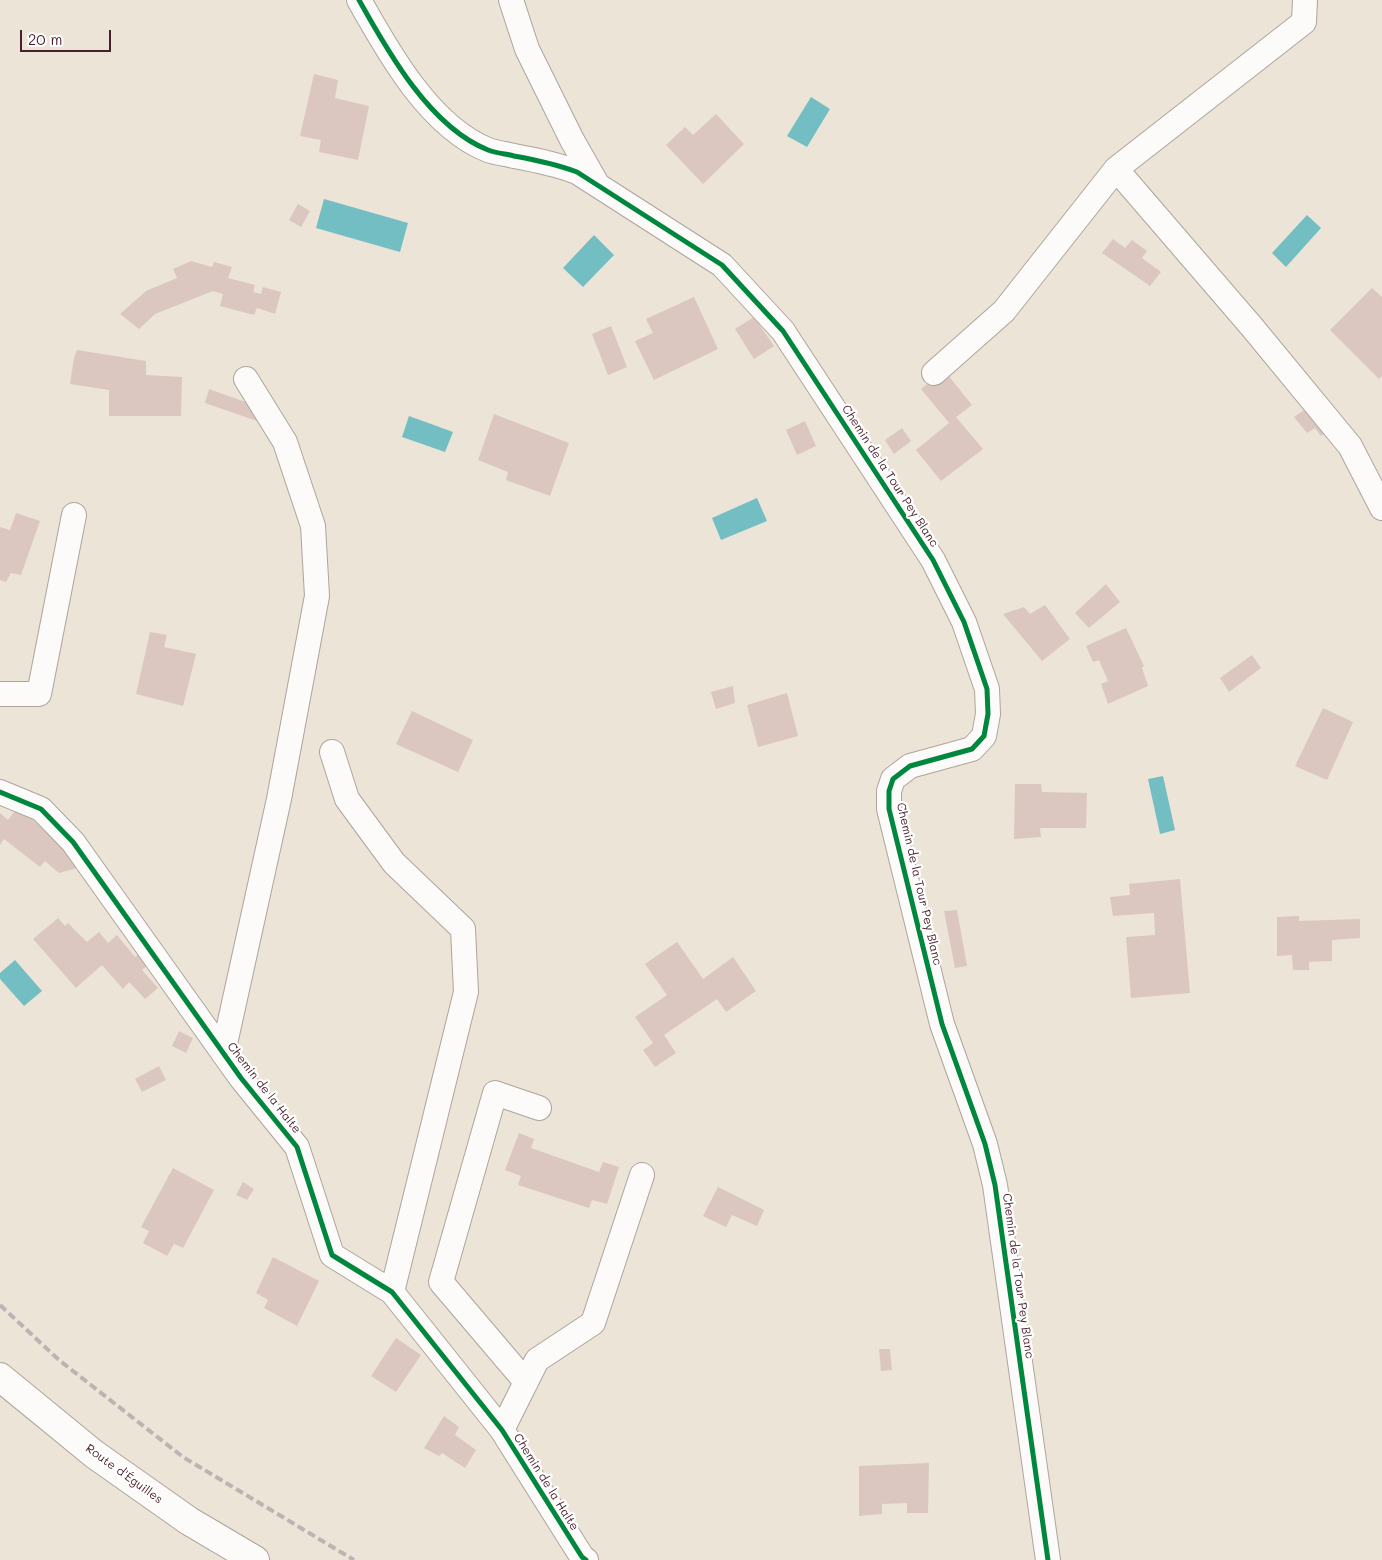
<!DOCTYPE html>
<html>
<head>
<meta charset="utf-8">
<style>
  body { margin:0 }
  #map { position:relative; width:1382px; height:1560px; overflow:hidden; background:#ece4d6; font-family:Mali,sans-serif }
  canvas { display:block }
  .scale { position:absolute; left:20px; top:30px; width:91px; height:22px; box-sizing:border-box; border:2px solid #4a1f2b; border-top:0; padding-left:6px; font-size:15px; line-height:18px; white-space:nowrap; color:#4a1f2b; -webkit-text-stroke:4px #fff; paint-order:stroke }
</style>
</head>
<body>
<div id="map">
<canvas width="1382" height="1560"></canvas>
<div class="scale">20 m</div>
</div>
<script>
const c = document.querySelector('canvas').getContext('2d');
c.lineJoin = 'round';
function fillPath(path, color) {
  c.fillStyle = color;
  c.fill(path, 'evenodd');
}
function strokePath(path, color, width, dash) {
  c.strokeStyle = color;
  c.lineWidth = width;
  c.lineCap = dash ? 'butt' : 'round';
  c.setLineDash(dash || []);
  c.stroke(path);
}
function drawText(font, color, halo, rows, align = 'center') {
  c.font = font + ' Mali,sans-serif';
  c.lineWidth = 4.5;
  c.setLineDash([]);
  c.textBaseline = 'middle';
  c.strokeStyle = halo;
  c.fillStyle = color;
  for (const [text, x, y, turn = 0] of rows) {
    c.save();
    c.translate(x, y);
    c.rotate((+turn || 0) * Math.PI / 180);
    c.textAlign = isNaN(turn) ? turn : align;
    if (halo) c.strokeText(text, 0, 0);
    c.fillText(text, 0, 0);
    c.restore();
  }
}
const water = new Path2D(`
  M 811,97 L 830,109 L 807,147 L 787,136 Z
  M 324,199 L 408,223 L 400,252 L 316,228 Z
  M 1307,215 L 1321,228 L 1286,267 L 1272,253 Z
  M 594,235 L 614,255 L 583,287 L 563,268 Z
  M 409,416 L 453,432 L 445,452 L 402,437 Z
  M 757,498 L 767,521 L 721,540 L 712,518 Z
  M 1163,776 L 1175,830 L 1160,834 L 1148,779 Z
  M 15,960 L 42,991 L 24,1006 L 0,979 L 0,973 Z`);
const building = new Path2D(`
  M 314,74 L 338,80 L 335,98 L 369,106 L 358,160 L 319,152 L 321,140 L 300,136 Z
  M 716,114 L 744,144 L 703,184 L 666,145 L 685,127 L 693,135 Z
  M 298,204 L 310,211 L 301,227 L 289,220 Z
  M 1113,239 L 1125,248 L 1132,240 L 1147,251 L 1142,258 L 1161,272 L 1150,286 L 1102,253 Z
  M 191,261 L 212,267 L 214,262 L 232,267 L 228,278 L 255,285 L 253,292 L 261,294 L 263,287 L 281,292 L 275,314 L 257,308 L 254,315 L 220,306 L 223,294 L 213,291 L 155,314 L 139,329 L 120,314 L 146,291 L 177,278 L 173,269 Z
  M 1372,288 L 1382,297 L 1382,376 L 1379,379 L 1330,330 Z
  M 694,297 L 718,349 L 654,380 L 635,341 L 653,333 L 646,319 Z
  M 754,317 L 774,346 L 754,359 L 735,329 Z
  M 611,326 L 627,367 L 608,375 L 592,334 Z
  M 77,350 L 146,361 L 146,375 L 182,377 L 181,416 L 109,416 L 109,390 L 70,384 L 74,358 Z
  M 944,370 L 972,405 L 956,417 L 983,449 L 941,481 L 916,450 L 949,423 L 921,389 Z
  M 209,389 L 262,408 L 257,421 L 205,403 Z
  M 1310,406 L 1329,430 L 1321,436 L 1315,428 L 1307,433 L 1294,417 Z
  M 494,414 L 569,443 L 550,496 L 506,480 L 508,472 L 478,460 Z
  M 805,421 L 816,446 L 797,455 L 786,430 Z
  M 902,428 L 911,441 L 894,454 L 885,440 Z
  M 16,513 L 40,521 L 21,575 L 11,573 L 6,582 L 0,580 L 0,527 L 10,530 Z
  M 1106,584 L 1120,602 L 1089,628 L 1075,613 Z
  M 1045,605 L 1070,639 L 1042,661 L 1003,614 L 1024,607 L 1030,614 Z
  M 1126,628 L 1144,666 L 1142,668 L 1148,686 L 1108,704 L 1101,684 L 1108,681 L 1099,660 L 1093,662 L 1086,646 Z
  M 150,632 L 167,635 L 164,647 L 196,654 L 183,706 L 136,694 Z
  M 1252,655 L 1261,668 L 1229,692 L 1220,678 Z
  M 733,686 L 735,703 L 716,709 L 711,692 Z
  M 787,693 L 798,736 L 758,747 L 747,705 Z
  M 1323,708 L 1353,722 L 1327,780 L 1295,766 Z
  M 412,711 L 473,740 L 458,772 L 396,744 Z
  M 1015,784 L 1041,784 L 1042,792 L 1087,793 L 1086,828 L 1040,828 L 1041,837 L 1014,839 Z
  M 18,807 L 85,866 L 59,873 L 45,861 L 40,867 L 4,839 L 0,845 L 0,813 L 8,820 Z
  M 1180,879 L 1190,993 L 1131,998 L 1126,937 L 1155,935 L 1154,913 L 1113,916 L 1110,897 L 1130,895 L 1129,884 Z
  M 957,910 L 967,966 L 955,968 L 944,911 Z
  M 1299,916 L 1299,921 L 1360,919 L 1360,938 L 1332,940 L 1332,961 L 1309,962 L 1309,970 L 1293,970 L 1292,955 L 1277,956 L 1277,917 Z
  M 58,918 L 65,926 L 68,923 L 87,942 L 99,932 L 108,943 L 117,935 L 135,957 L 139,954 L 148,965 L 142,970 L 158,988 L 145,999 L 129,982 L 123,989 L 102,965 L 76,988 L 33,939 Z
  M 677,942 L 703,979 L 733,957 L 756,991 L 726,1012 L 717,999 L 664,1035 L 676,1053 L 655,1067 L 643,1050 L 653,1043 L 635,1017 L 667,995 L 645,964 Z
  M 179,1031 L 193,1038 L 186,1053 L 172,1046 Z
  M 159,1066 L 166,1080 L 142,1092 L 135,1079 Z
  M 519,1133 L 534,1139 L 531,1148 L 599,1172 L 603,1162 L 619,1167 L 607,1204 L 592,1200 L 589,1208 L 518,1185 L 521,1176 L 505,1170 Z
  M 173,1168 L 214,1190 L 183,1248 L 174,1244 L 167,1256 L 143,1243 L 149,1231 L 141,1227 Z
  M 243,1182 L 254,1189 L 247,1200 L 236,1195 Z
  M 718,1187 L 764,1210 L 757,1226 L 732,1215 L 726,1227 L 703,1216 Z
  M 273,1257 L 319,1281 L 297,1326 L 264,1308 L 268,1300 L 256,1293 Z
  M 396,1338 L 421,1355 L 396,1392 L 371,1376 Z
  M 879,1349 L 890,1349 L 892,1370 L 881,1371 Z
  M 444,1416 L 459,1427 L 455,1435 L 476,1450 L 465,1468 L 442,1453 L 439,1456 L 424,1448 Z
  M 929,1463 L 928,1513 L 907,1513 L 907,1503 L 882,1504 L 882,1514 L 859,1516 L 859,1466 Z`);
const street = new Path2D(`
  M 359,0 C 388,52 430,127 488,150 C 496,153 506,154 514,156 C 536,160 556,164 577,172 L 722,265 L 783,331 L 933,560 L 964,622 L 987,689 L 988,714 L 984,736 L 972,749 L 910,766 L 893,779 L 889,791 L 889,809 L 942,1024 L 985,1144 L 995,1185 L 1048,1560
  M 511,0 L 527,49 L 572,140 L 597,184
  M 1116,169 L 1252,327 L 1350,446 L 1382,508
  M 934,373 L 1004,311 L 1116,169 L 1304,22 L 1305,0
  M 0,694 L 39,694 L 74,515
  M 332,752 L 347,799 L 394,863 L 463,929 L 466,992 L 392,1292
  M 0,792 L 41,809 L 73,842 L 241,1078 L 297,1147 L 332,1255 L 392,1292 L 502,1430 L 582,1557 L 586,1560
  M 223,1053 L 279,799 L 317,596 L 313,526 L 285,442 L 246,379
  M 526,1382 L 441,1282 L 495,1093 L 539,1108
  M 502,1430 L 537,1360 L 593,1323 L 642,1175`);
const secondary = new Path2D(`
  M 0,1377 L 94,1454 L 189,1521 L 255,1560`);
const rail = new Path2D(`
  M 0,1305 L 59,1360 L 183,1457 L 354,1560`);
const cycleway = new Path2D(`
  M 359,0 C 388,52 430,127 488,150 C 496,153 506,154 514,156 C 536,160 556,164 577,172 L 722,265 L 783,331 L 933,560 L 964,622 L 987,689 L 988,714 L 984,736 L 972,749 L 910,766 L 893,779 L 889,791 L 889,809 L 942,1024 L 985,1144 L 995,1185 L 1048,1560
  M 0,792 L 41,809 L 73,842 L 241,1078 L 297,1147 L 332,1255 L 392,1292 L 502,1430 L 582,1557 L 586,1560`);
const streetNames = [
  ["Chemin de la Tour Pey Blanc",890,476,57],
  ["Chemin de la Tour Pey Blanc",919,884,77],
  ["Chemin de la Halte",264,1088,52],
  ["Chemin de la Tour Pey Blanc",1018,1276,82],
  ["Route d'Éguilles",124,1474,36],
  ["Chemin de la Halte",546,1482,58]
];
fillPath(water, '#72bec2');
fillPath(building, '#dbc7bf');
strokePath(street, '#aea49d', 26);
strokePath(secondary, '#aea49d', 30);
strokePath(street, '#fcfbf9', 24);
strokePath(secondary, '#fcfbf9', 28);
strokePath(rail, '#bab4b3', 4, [8, 4]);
strokePath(cycleway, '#00873e', 5);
drawText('12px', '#4a1f2b', '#fff', streetNames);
</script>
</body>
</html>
